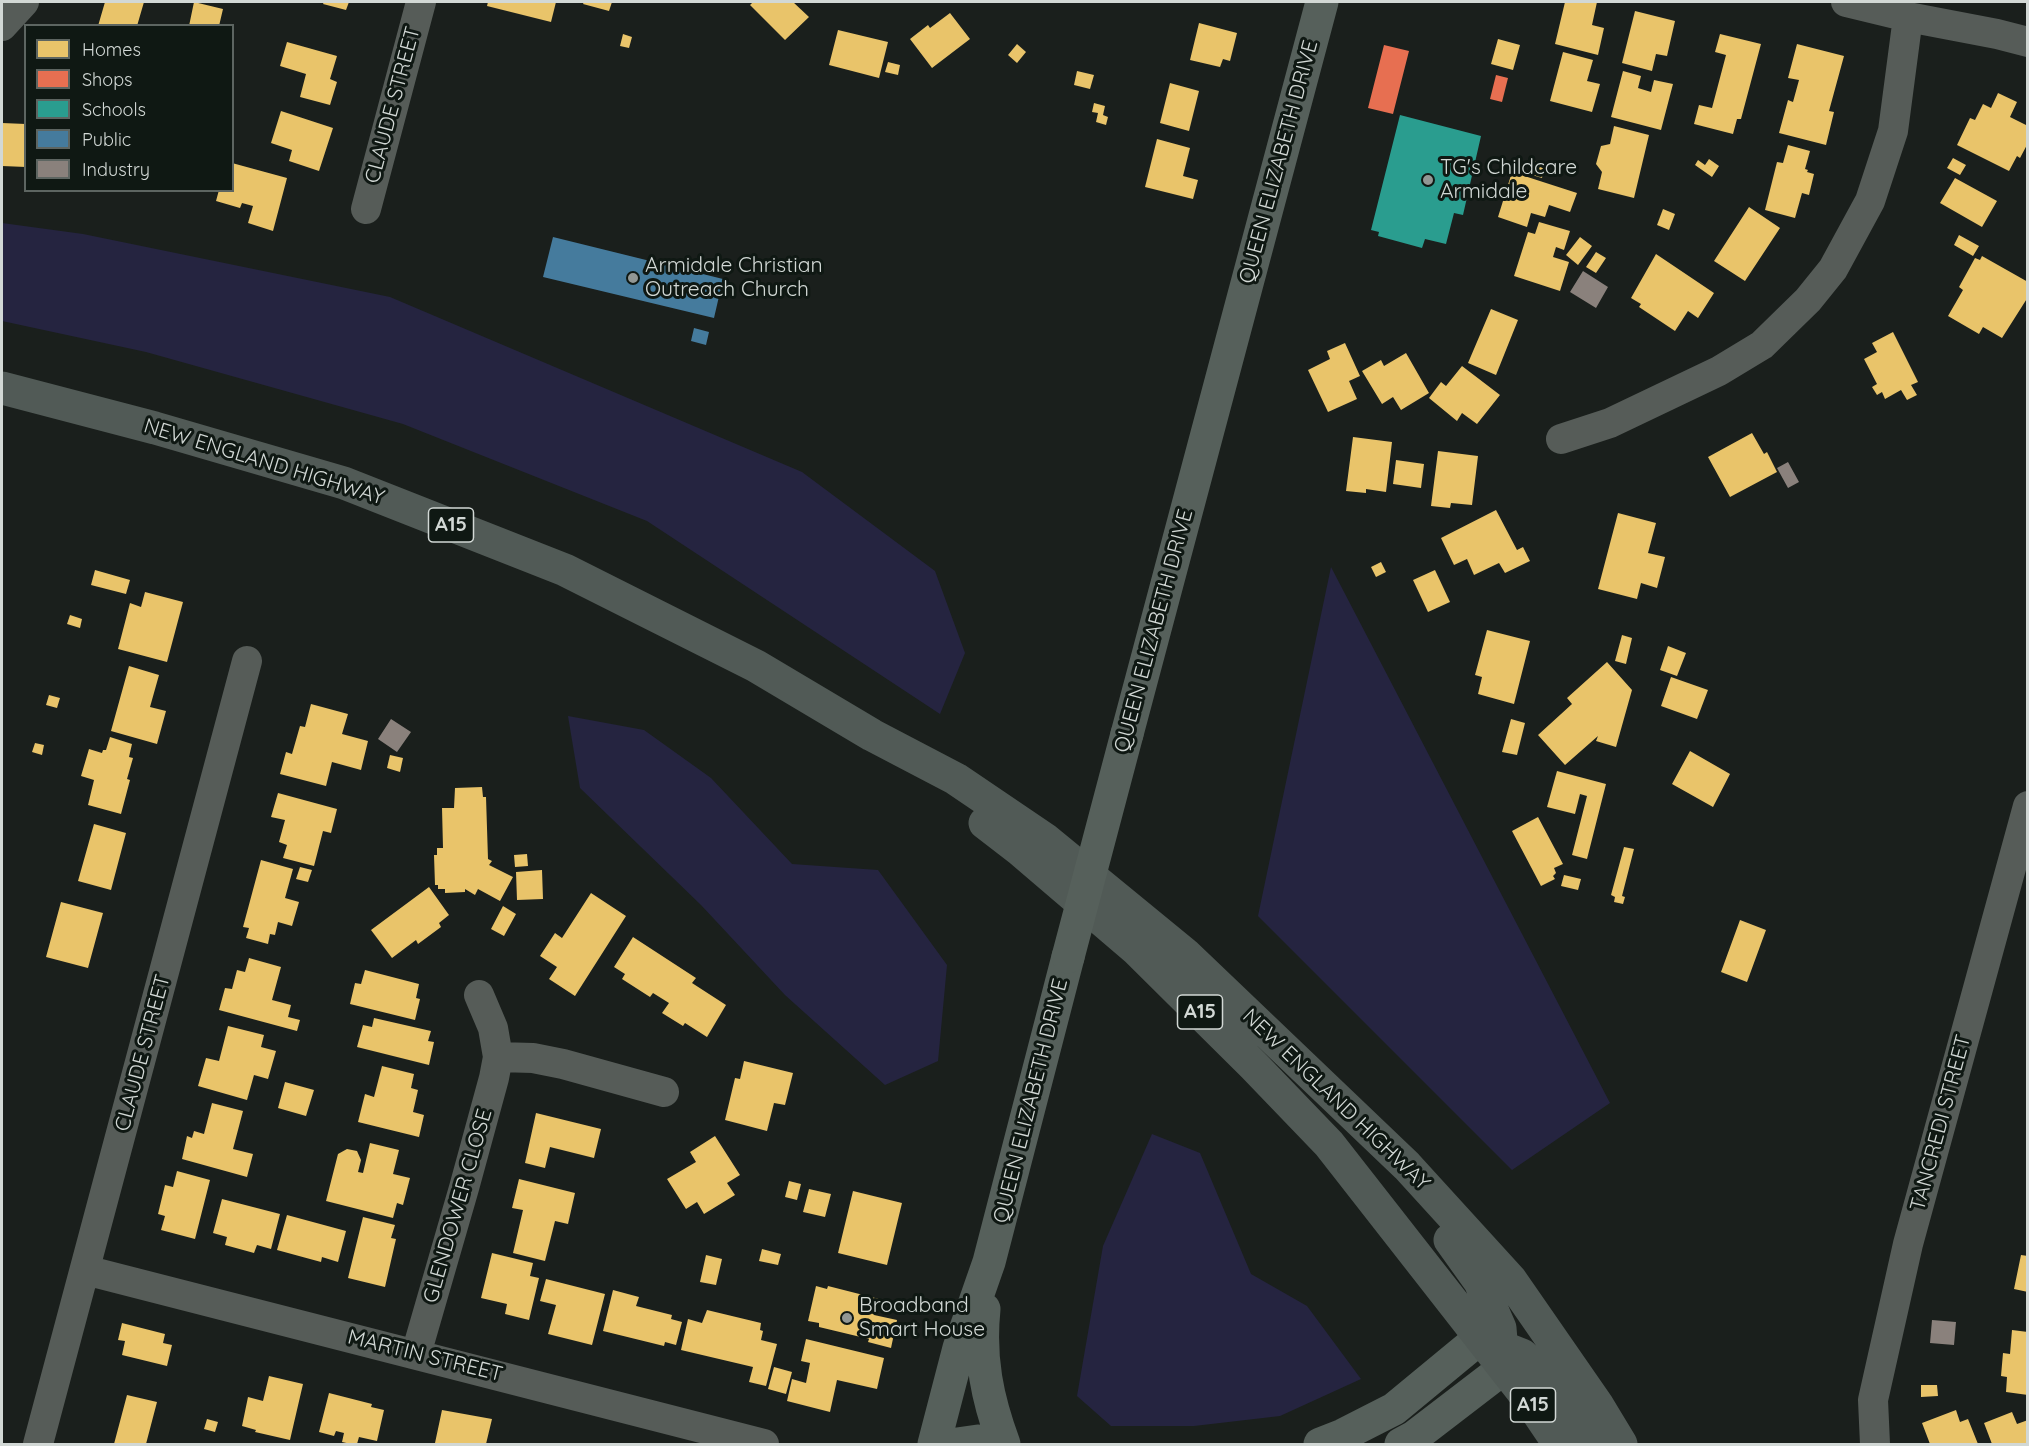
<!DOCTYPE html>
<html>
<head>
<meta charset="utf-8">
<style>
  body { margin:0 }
  #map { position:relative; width:2029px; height:1446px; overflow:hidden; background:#1a1f1c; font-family:Quicksand,sans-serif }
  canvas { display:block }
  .frame { position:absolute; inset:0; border:3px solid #d2d8d5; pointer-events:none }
  .legend { position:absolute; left:24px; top:24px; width:210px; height:168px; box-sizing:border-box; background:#0f1813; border:2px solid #5d6561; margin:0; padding:8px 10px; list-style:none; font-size:18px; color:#d2d8d5 }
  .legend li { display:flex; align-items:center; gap:12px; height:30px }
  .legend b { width:30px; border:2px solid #5d6561 }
</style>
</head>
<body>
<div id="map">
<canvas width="2029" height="1446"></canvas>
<div class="frame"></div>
<ul class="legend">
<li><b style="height:16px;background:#e9c46a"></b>Homes</li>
<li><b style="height:16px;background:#e76f51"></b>Shops</li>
<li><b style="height:16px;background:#2a9d8f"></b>Schools</li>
<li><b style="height:16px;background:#457b9d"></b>Public</li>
<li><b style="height:16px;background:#8a817c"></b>Industry</li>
</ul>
</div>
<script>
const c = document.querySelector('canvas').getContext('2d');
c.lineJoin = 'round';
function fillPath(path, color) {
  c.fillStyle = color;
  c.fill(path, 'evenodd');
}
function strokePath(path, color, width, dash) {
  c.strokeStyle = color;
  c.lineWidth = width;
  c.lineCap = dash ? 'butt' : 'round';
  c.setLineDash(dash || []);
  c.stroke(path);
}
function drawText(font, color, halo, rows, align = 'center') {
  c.font = font + ' Quicksand,sans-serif';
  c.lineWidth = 6;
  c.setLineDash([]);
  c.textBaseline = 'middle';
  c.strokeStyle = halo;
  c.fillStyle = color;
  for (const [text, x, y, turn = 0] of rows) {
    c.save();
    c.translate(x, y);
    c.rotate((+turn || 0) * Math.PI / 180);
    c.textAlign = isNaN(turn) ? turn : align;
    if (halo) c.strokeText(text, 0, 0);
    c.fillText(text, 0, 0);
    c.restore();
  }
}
const green = new Path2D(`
  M 2,223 L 83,234 L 390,297 L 802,472 L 935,571 L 965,653 L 940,714 L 647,521 L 403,424 L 146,352 L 2,321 Z
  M 1331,567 L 1610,1103 L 1512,1170 L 1258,916 Z
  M 568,716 L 644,730 L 711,778 L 792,864 L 878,870 L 947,965 L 938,1061 L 885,1085 L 785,995 L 701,905 L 580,788 Z
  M 1152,1134 L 1200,1153 L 1251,1274 L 1307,1306 L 1361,1379 L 1280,1416 L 1194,1426 L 1111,1426 L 1077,1396 L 1103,1246 Z`);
const homes = new Path2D(`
  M 105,2 L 144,2 L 137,26 L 98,26 Z
  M 194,2 L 223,9 L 219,26 L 189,26 Z
  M 324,2 L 349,2 L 346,10 L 323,4 Z
  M 488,2 L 556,2 L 551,22 L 487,6 Z
  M 584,2 L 612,2 L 609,11 L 583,4 Z
  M 753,2 L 793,2 L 809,17 L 785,40 L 750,5 Z
  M 1565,2 L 1597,2 L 1592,25 L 1604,28 L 1598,55 L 1555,44 Z
  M 1635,11 L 1675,21 L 1667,56 L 1656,54 L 1652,71 L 1622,63 Z
  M 950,13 L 970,39 L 932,68 L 910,39 L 928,25 L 930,28 Z
  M 1199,23 L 1237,33 L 1230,61 L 1223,59 L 1220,67 L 1190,60 Z
  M 838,30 L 888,42 L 879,78 L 829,65 Z
  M 623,34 L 632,37 L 629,48 L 620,46 Z
  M 1720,34 L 1761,44 L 1741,119 L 1737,119 L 1733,134 L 1694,124 L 1699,105 L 1712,108 L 1726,55 L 1715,52 Z
  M 1498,39 L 1520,45 L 1513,70 L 1491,64 Z
  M 287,42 L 337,56 L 330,79 L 337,82 L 330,105 L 300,97 L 306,74 L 280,66 Z
  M 1017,44 L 1026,52 L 1017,63 L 1008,55 Z
  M 1797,44 L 1844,56 L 1829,111 L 1834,112 L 1826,145 L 1779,133 L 1788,100 L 1793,102 L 1799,80 L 1788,78 Z
  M 1563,52 L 1593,60 L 1587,81 L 1600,84 L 1592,112 L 1550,101 Z
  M 888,62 L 900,65 L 898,75 L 885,72 Z
  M 1077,71 L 1094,75 L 1090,89 L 1074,85 Z
  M 1623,71 L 1641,76 L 1638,88 L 1651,92 L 1654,80 L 1673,84 L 1661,130 L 1611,117 Z
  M 1170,83 L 1199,91 L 1189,131 L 1160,123 Z
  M 1998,93 L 2017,102 L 2010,117 L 2028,126 L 2028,143 L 2020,158 L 2017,156 L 2009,171 L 1957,145 L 1970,118 L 1975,120 L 1983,104 L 1991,108 Z
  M 1094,103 L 1105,106 L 1103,115 L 1108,117 L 1106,125 L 1096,122 L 1098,113 L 1092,112 Z
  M 281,111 L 333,128 L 319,171 L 289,161 L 292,150 L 271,143 Z
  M 2,123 L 26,124 L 26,167 L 2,166 Z
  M 1614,126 L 1649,135 L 1634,198 L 1598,189 L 1602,172 L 1596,164 L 1601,146 L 1610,144 Z
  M 1157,139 L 1190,148 L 1183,176 L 1198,180 L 1193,199 L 1145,187 Z
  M 1788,145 L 1810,151 L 1805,169 L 1808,170 L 1807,172 L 1814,174 L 1809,195 L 1802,193 L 1795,218 L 1765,210 L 1777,162 L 1783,163 Z
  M 1953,158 L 1966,165 L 1960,175 L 1947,168 Z
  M 1709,159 L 1719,166 L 1712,177 L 1695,165 L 1698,160 L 1705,165 Z
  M 1533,161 L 1545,164 L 1542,178 L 1529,174 Z
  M 232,163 L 287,178 L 273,231 L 248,223 L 253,206 L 242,203 L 240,208 L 216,201 L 219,190 L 232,190 Z
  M 1512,172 L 1577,193 L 1570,212 L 1549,205 L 1545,217 L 1531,213 L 1527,227 L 1498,217 Z
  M 1955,178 L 1997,201 L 1982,227 L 1940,203 Z
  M 1749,207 L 1780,228 L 1745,281 L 1714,261 Z
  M 1663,209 L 1675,214 L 1669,230 L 1657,225 Z
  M 1539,222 L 1570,231 L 1564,250 L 1556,247 L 1553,257 L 1569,262 L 1560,291 L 1514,276 L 1528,232 L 1535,234 Z
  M 1959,235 L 1979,246 L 1973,256 L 1954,245 Z
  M 1580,237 L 1592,246 L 1578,265 L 1566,255 Z
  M 1596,252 L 1606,258 L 1596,273 L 1586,267 Z
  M 1656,254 L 1714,293 L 1698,318 L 1688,311 L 1675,331 L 1639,307 L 1641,304 L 1631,298 Z
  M 1982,256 L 2028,282 L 2028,297 L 2002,338 L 1983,327 L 1979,334 L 1948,316 L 1963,290 L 1959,287 L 1975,258 L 1980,260 Z
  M 1491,309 L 1518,320 L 1496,375 L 1468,363 Z
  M 1893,332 L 1918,382 L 1911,385 L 1917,395 L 1907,400 L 1901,390 L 1885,399 L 1882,392 L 1877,395 L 1872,387 L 1877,384 L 1864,359 L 1877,352 L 1872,343 Z
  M 1345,343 L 1360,376 L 1349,381 L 1357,399 L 1328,412 L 1308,370 L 1330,359 L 1327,351 Z
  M 1406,353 L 1429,393 L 1401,410 L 1393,397 L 1382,404 L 1362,371 L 1381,360 L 1384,366 Z
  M 1462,366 L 1500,395 L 1477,424 L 1462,413 L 1457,421 L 1429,398 L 1441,382 L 1446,386 Z
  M 1752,433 L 1764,454 L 1767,452 L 1777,472 L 1730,497 L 1708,457 Z
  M 1353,437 L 1392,442 L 1386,492 L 1366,489 L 1366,493 L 1346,491 Z
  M 1438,451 L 1478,456 L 1472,505 L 1451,503 L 1450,508 L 1431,506 Z
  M 1396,460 L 1424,464 L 1421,488 L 1393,484 Z
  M 1496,510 L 1517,550 L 1523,547 L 1530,561 L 1505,573 L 1499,563 L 1474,575 L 1467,559 L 1454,565 L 1441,538 Z
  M 1618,513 L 1656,523 L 1648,553 L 1665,557 L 1657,588 L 1641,583 L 1637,599 L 1598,589 Z
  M 1381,562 L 1386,572 L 1376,577 L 1371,567 Z
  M 95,570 L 130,580 L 126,594 L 91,585 Z
  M 1435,570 L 1450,602 L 1428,612 L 1413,580 Z
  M 145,592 L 183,602 L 167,662 L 118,649 L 130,603 L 141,607 Z
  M 70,615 L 82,619 L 80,628 L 67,624 Z
  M 1487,630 L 1530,641 L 1514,704 L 1478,694 L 1482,677 L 1475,675 Z
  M 1622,635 L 1632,638 L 1626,664 L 1615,661 Z
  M 1668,646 L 1686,653 L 1677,676 L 1660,670 Z
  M 1607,662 L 1632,690 L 1616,747 L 1596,741 L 1598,736 L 1565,765 L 1538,735 L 1572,704 L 1567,698 Z
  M 129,666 L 159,675 L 150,707 L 166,711 L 157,744 L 111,731 Z
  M 1671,677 L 1708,690 L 1697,719 L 1661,706 Z
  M 49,695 L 60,698 L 57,708 L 46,705 Z
  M 311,704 L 348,714 L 342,734 L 368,741 L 361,770 L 332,762 L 326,786 L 280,774 L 286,752 L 292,754 L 300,726 L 305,727 Z
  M 1511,719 L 1525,723 L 1517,755 L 1502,752 Z
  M 110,737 L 132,744 L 129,757 L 133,758 L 127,779 L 130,780 L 121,814 L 88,805 L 94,780 L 81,776 L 89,749 L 102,753 L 103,750 L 106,750 Z
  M 35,743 L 44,745 L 42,755 L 32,752 Z
  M 1690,751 L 1730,774 L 1713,807 L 1672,784 Z
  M 390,755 L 403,758 L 400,772 L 387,768 Z
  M 1557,771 L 1606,784 L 1587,859 L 1572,855 L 1587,796 L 1580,794 L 1575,814 L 1547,807 Z
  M 482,787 L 483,797 L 486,797 L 488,859 L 492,861 L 489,865 L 513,877 L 500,901 L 478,889 L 475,895 L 465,889 L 465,892 L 445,893 L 445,889 L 438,889 L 438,885 L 435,885 L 434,855 L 437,855 L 437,848 L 443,848 L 442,808 L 454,808 L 455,788 Z
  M 278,793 L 337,809 L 331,833 L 323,831 L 314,866 L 283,858 L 287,845 L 279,842 L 285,820 L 271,817 Z
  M 1538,817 L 1563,864 L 1554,868 L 1556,873 L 1553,876 L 1555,879 L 1541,886 L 1512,831 Z
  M 94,824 L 126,833 L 111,890 L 78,881 Z
  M 1624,847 L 1634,849 L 1622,896 L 1625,897 L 1623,904 L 1614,902 L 1615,897 L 1611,895 Z
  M 527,854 L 528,866 L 515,867 L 514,855 Z
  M 261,860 L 293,869 L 285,898 L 299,902 L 292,926 L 278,922 L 275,935 L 270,934 L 268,944 L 246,938 L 249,928 L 243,927 Z
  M 300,867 L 312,870 L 308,882 L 296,879 Z
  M 542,870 L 543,899 L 517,900 L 516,872 Z
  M 1564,875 L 1581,879 L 1578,890 L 1561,886 Z
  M 429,887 L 449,915 L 439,923 L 441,927 L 418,944 L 416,940 L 392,958 L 371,930 Z
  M 591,893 L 626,916 L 575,996 L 549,979 L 557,967 L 540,956 L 555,933 L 562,938 Z
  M 61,902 L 103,913 L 88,968 L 46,957 Z
  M 503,906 L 516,914 L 504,936 L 491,929 Z
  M 1740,920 L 1766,930 L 1747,982 L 1721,972 Z
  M 633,937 L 696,978 L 692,983 L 726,1005 L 707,1037 L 685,1023 L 683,1026 L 662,1013 L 669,1003 L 653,993 L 650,997 L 622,979 L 625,974 L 614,967 Z
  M 249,958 L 281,967 L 272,1000 L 291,1005 L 288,1017 L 300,1020 L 297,1031 L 219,1010 L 225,988 L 232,989 L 237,970 L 245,972 Z
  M 365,970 L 419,984 L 416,998 L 420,999 L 415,1020 L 350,1004 L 355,983 L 361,984 Z
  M 374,1018 L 431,1031 L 428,1041 L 434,1042 L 429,1065 L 357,1047 L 363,1025 L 372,1027 Z
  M 228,1026 L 264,1035 L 261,1047 L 276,1051 L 268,1079 L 254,1075 L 247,1100 L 198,1086 L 206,1058 L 219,1061 Z
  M 744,1061 L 793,1073 L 785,1105 L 774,1103 L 767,1131 L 725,1120 L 735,1078 L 740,1079 Z
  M 382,1066 L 414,1074 L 411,1088 L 418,1090 L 413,1112 L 424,1115 L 419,1137 L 358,1122 L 365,1094 L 374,1097 Z
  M 285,1082 L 314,1090 L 306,1116 L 278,1108 Z
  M 212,1103 L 243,1111 L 233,1149 L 253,1154 L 247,1177 L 182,1159 L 187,1136 L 192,1138 L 194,1131 L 204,1134 Z
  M 536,1113 L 601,1129 L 594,1158 L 550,1147 L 545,1168 L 525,1163 Z
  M 715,1136 L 740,1175 L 727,1183 L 735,1195 L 704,1214 L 697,1202 L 686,1209 L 667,1179 L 696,1162 L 690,1152 Z
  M 370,1143 L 399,1150 L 393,1174 L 410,1178 L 403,1205 L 397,1203 L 393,1218 L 326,1201 L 338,1154 L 347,1149 L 357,1151 L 361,1160 L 358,1172 L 363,1173 Z
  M 177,1171 L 210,1180 L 195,1239 L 161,1230 L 165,1216 L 158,1214 L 165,1185 L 173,1187 Z
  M 519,1179 L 575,1193 L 568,1224 L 555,1221 L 545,1261 L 513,1253 L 523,1210 L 512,1208 Z
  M 789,1181 L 801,1184 L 797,1200 L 785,1197 Z
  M 809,1189 L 831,1194 L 825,1217 L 803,1212 Z
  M 853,1191 L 902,1203 L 887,1265 L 838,1253 Z
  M 222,1199 L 280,1214 L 271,1249 L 257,1245 L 254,1253 L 225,1245 L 227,1237 L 213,1233 Z
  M 287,1215 L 346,1231 L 338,1262 L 322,1257 L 321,1262 L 277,1250 Z
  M 363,1217 L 395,1225 L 391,1238 L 396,1239 L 385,1287 L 348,1278 Z
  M 762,1249 L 781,1254 L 778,1265 L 759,1261 Z
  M 492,1253 L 533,1263 L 530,1276 L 539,1278 L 529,1320 L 505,1314 L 507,1304 L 481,1298 Z
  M 706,1255 L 722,1259 L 716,1285 L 700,1282 Z
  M 2021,1255 L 2028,1256 L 2028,1292 L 2014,1289 Z
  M 546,1279 L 605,1294 L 592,1345 L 548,1334 L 556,1305 L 540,1301 Z
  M 816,1286 L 827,1289 L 828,1286 L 879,1299 L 874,1315 L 897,1320 L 891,1348 L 868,1342 L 869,1339 L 819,1327 L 819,1323 L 808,1321 Z
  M 613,1290 L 639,1297 L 636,1306 L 672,1315 L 671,1319 L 682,1322 L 676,1345 L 665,1342 L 664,1346 L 603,1331 Z
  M 707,1310 L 761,1323 L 760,1330 L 763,1331 L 761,1340 L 777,1344 L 766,1386 L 749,1382 L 753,1367 L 681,1350 L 688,1319 L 702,1323 Z
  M 122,1323 L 165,1334 L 163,1343 L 172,1345 L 167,1366 L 122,1355 L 125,1341 L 118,1340 Z
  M 2012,1330 L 2028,1332 L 2028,1395 L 2006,1392 L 2007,1377 L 2001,1376 L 2003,1353 L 2010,1354 Z
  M 806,1339 L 884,1358 L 877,1389 L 837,1380 L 830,1412 L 787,1401 L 792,1379 L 806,1383 L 810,1363 L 801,1361 Z
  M 774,1367 L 792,1372 L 786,1394 L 768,1389 Z
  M 269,1376 L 303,1384 L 290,1440 L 255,1432 L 256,1430 L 242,1426 L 248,1397 L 263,1401 Z
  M 1921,1385 L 1937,1385 L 1938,1396 L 1921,1397 Z
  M 329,1393 L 372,1404 L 371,1407 L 384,1410 L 377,1441 L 359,1437 L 357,1444 L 351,1444 L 342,1442 L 344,1433 L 336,1431 L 334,1436 L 319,1432 Z
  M 127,1395 L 157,1402 L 146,1444 L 114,1444 Z
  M 442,1410 L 492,1419 L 486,1444 L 435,1443 Z
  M 1956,1410 L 1960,1422 L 1968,1419 L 1978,1444 L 1930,1444 L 1922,1423 Z
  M 2012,1412 L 2017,1424 L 2028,1420 L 2028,1444 L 1992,1444 L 1984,1423 Z
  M 207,1419 L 218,1422 L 215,1432 L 204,1429 Z`);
const shops = new Path2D(`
  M 1384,45 L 1409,51 L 1393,114 L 1368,108 Z
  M 1496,75 L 1508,78 L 1502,102 L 1490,99 Z`);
const schools = new Path2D(`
  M 1400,115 L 1481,136 L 1463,215 L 1454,213 L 1446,244 L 1425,239 L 1422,248 L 1378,236 L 1379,232 L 1371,230 Z`);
const public = new Path2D(`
  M 553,237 L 723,279 L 714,318 L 543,277 Z
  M 694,328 L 709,332 L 706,345 L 691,341 Z`);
const industry = new Path2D(`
  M 1583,271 L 1608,287 L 1596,308 L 1570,292 Z
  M 1788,462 L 1799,482 L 1788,488 L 1777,468 Z
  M 391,719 L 411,732 L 397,752 L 378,739 Z
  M 1932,1320 L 1956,1322 L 1954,1345 L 1930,1343 Z`);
const street = new Path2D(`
  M 1846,2 L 1908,17 L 1997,34 L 2028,42
  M 2,26 L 24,2
  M 366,209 L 421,2
  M 1561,439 L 1610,423 L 1719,371 L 1762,345 L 1808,300 L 1833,269 L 1870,201 L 1893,131 L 1908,17
  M 498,1057 L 533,1058 L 563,1064 L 664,1092
  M 85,1270 L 764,1444
  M 416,1354 L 464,1188 L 494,1078 L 498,1057 L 493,1028 L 479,995
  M 38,1444 L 247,661
  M 1875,1444 L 1873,1400 L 1908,1244 L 2028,806`);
const secondary = new Path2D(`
  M 1127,734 L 1322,2
  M 984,1309 C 979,1358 987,1398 1004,1444
  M 934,1444 L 959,1348 L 989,1262 L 1068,957
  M 957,1444 L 978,1441 L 995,1444
  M 1320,1444 L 1343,1435 L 1394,1409 L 1480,1338
  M 1401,1444 L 1414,1437 L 1504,1368`);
const highway = new Path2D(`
  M 2,388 L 155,428 L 344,483 L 565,570 L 756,666 L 872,735 L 956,779 L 1046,840 L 1185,954 L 1407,1166 L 1510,1279 L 1598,1406 L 1621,1444
  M 985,823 L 1020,850 L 1137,950 L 1254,1066 L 1329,1144 L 1530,1401 L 1559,1444
  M 1450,1240 L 1480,1282 L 1500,1328 L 1503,1366
  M 1489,1342 L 1522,1355 L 1562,1395 L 1595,1444`);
const secondaryBridge = new Path2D(`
  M 1068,957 L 1127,734`);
const markers = [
  [1428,180,6,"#929794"],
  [633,278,6,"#929794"],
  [847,1318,6,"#929794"]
];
const shields = [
  [451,525,45],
  [1200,1012,45],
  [1533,1405,45]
];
const shieldNames = [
  ["A15",451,525],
  ["A15",1200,1012],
  ["A15",1533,1405]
];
const streetNames = [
  ["CLAUDE STREET",393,105,-75],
  ["QUEEN ELIZABETH DRIVE",1279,162,-75],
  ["NEW ENGLAND HIGHWAY",264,462,17],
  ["QUEEN ELIZABETH DRIVE",1154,631,-75],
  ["CLAUDE STREET",143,1053,-75],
  ["NEW ENGLAND HIGHWAY",1336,1100,44],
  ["QUEEN ELIZABETH DRIVE",1031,1101,-76],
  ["TANCREDI STREET",1941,1123,-75],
  ["GLENDOWER CLOSE",458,1206,-74],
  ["MARTIN STREET",425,1356,14]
];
const poiNames = [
  ["TG's Childcare",1440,168],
  ["Armidale",1440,192],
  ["Armidale Christian",645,266],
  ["Outreach Church",645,290],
  ["Broadband",859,1306],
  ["Smart House",859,1330]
];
fillPath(green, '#252440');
fillPath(homes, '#e9c46a');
fillPath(shops, '#e76f51');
fillPath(schools, '#2a9d8f');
fillPath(public, '#457b9d');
fillPath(industry, '#8a817c');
strokePath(street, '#565c58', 30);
strokePath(secondary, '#56605b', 33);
strokePath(highway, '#515a56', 33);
strokePath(secondaryBridge, '#56605b', 33);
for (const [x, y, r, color] of markers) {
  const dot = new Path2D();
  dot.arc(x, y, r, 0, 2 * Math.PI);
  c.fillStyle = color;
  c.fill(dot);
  strokePath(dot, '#0f1813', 2);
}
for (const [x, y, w] of shields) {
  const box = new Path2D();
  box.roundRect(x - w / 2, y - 17, w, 34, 4.5);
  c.fillStyle = '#0f1813';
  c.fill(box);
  strokePath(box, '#d2d8d5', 1.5);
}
drawText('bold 20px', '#d2d8d5', null, shieldNames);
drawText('21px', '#d2d8d5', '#0f1813', streetNames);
drawText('21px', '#d2d8d5', '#0f1813', poiNames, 'left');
</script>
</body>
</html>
